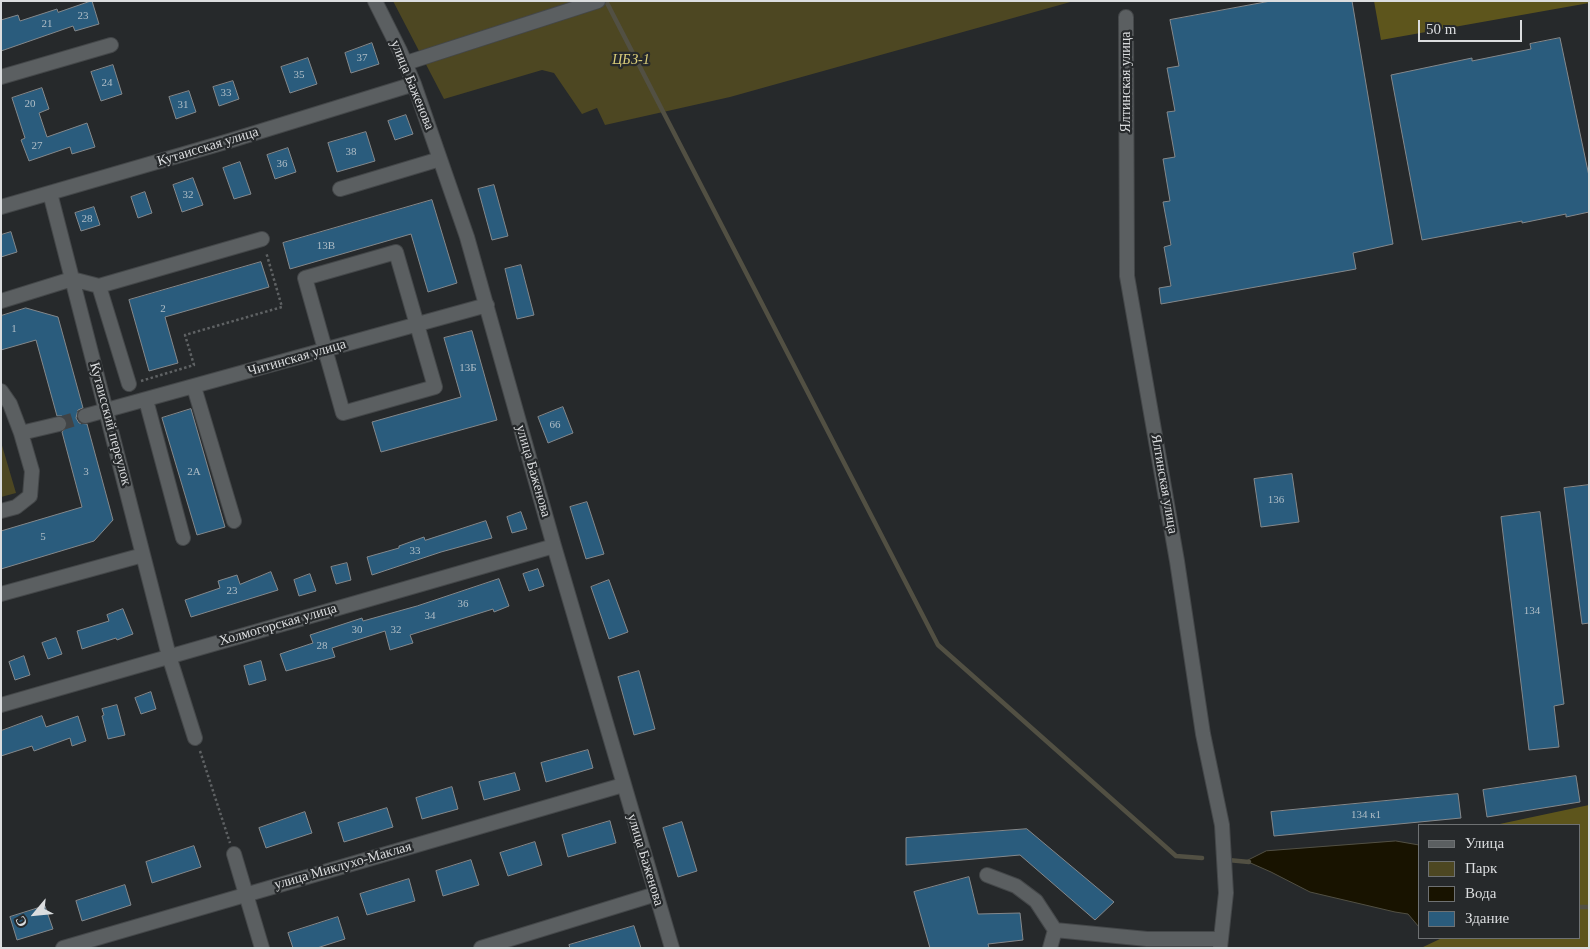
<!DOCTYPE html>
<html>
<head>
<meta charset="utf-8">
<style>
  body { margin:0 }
  #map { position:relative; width:1590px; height:949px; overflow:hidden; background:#26292b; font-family:"Times New Roman",serif }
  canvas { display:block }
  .frame { position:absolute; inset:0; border:2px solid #dbdddf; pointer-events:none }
  .legend { position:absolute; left:1418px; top:824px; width:162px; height:115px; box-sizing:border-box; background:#26292b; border:1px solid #6e7173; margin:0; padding:6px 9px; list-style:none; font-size:15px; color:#dbdddf }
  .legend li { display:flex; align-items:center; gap:10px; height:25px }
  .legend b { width:25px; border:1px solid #6e7173 }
  .north { position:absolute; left:10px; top:889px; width:50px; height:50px; -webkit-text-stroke:4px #26292b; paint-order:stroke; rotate:242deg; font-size:14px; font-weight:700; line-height:20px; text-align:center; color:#dbdddf }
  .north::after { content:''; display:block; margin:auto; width:18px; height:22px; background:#dbdddf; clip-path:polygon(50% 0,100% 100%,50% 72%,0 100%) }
  .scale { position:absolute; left:1418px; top:20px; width:104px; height:22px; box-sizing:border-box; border:2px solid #dbdddf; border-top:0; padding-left:6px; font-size:15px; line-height:18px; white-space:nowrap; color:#dbdddf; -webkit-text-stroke:4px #26292b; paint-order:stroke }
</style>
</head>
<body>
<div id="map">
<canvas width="1590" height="949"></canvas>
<div class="frame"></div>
<ul class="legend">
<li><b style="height:6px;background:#5b5f61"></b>Улица</li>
<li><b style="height:14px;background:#4d4722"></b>Парк</li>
<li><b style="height:14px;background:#181300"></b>Вода</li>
<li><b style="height:14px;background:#2a5c7d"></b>Здание</li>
</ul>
<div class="north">С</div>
<div class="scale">50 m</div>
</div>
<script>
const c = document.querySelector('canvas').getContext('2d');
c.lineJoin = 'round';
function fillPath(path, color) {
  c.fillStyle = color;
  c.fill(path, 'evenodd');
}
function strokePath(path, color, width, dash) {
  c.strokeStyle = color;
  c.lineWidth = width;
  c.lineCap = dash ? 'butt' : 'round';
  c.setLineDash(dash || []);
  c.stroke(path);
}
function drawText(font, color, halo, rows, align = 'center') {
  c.font = font + ' "Times New Roman",serif';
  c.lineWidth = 4.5;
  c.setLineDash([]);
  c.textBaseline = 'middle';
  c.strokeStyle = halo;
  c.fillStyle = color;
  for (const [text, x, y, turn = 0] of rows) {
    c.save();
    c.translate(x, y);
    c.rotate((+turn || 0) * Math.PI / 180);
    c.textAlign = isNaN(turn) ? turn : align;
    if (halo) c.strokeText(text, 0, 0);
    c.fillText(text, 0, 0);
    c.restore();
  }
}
const green = new Path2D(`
  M 393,1 L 1074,1 L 730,97 L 605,125 L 597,108 L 582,114 L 554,73 L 542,70 L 444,99 Z
  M 1,442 L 16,493 L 1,497 Z`);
const forest = new Path2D(`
  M 1374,1 L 1589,1 L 1589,3 L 1381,40 Z
  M 1589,805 L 1589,948 L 1421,948 L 1442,938 L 1579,938 L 1579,825 L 1495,825 Z`);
const water = new Path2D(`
  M 1396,841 L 1419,845 L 1419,927 L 1408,914 L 1395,912 L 1310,892 L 1271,872 L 1246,861 L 1266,851 Z`);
const stream = new Path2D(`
  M 606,1 L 938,645 L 1176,856 L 1202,858
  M 1228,860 L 1249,862
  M 1579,907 L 1589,907`);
const building = new Path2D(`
  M 92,1 L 99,24 L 75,31 L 73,26 L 1,51 L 1,20 L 18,15 L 20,21 L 57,9 L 58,12 Z
  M 1271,1 L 1352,1 L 1393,244 L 1353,253 L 1356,269 L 1161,304 L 1159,288 L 1171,286 L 1164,247 L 1171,245 L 1163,202 L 1170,201 L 1163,159 L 1175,157 L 1167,112 L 1175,111 L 1167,68 L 1179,66 L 1170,20 Z
  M 1560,38 L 1589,176 L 1589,212 L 1566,217 L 1566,214 L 1522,223 L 1522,221 L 1422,240 L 1391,75 L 1472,58 L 1472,61 L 1531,49 L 1530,44 Z
  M 372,43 L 379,64 L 351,73 L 345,53 Z
  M 308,58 L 317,84 L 290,93 L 281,67 Z
  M 113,65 L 122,94 L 101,101 L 91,72 Z
  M 233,81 L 239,99 L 219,106 L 213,87 Z
  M 42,88 L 49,109 L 39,113 L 47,137 L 87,123 L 95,147 L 72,154 L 70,147 L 29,161 L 21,140 L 25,138 L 12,98 Z
  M 189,91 L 196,112 L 176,119 L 169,97 Z
  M 406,115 L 413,134 L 395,140 L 388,121 Z
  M 366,132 L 375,161 L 337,172 L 328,143 Z
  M 288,148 L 296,172 L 275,179 L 267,155 Z
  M 240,162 L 251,194 L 234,199 L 223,168 Z
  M 193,178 L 203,205 L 182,212 L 173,185 Z
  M 494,185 L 508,236 L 492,240 L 478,189 Z
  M 145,192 L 152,213 L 138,218 L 131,197 Z
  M 432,200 L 457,283 L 428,292 L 411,234 L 290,269 L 283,243 Z
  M 94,207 L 100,225 L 81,231 L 75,213 Z
  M 11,232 L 17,252 L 1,257 L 1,235 Z
  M 261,262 L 269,287 L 165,317 L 178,363 L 149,371 L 129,300 Z
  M 521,265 L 534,315 L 517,319 L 505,269 Z
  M 26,308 L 58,317 L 83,408 L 78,410 L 76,418 L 79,423 L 87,424 L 113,520 L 94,541 L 1,569 L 1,531 L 82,507 L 62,432 L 67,427 L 67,422 L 62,416 L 57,416 L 36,340 L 1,350 L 1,316 Z
  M 472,331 L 497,420 L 381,452 L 372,422 L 461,397 L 444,338 Z
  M 563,407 L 573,433 L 548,443 L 538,417 Z
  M 191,409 L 225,527 L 197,535 L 162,418 Z
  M 1292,474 L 1299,522 L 1261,527 L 1254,479 Z
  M 1589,485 L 1589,623 L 1582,624 L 1564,488 Z
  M 587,502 L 604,554 L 586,559 L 570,507 Z
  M 521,512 L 527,529 L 512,533 L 507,517 Z
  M 1540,512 L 1564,704 L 1554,706 L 1559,747 L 1529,750 L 1501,517 Z
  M 486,521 L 492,538 L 441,552 L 372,575 L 367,557 L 399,548 L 399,546 L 424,537 L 425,540 Z
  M 347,563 L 351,580 L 336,584 L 331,567 Z
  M 538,569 L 544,586 L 529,591 L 523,574 Z
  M 271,572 L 278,590 L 191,617 L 185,600 L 220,588 L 218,581 L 237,575 L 240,584 Z
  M 310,574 L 316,591 L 299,596 L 294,580 Z
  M 499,579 L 509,606 L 494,612 L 493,609 L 410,635 L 413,643 L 390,650 L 385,631 L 332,648 L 335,657 L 286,671 L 280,654 L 313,643 L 310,635 L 362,618 L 363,621 L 417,606 Z
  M 609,580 L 628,632 L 609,639 L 591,587 Z
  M 123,609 L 133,634 L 117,640 L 116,638 L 82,649 L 77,631 L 109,621 L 107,615 Z
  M 56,638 L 62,654 L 48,659 L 42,643 Z
  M 24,656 L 30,675 L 15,680 L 9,662 Z
  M 261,661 L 266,680 L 249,685 L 244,666 Z
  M 639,671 L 655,729 L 634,735 L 618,677 Z
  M 151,692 L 156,709 L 141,714 L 135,698 Z
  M 117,705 L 125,735 L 108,739 L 102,716 L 104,715 L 102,709 Z
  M 42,716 L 46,727 L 78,716 L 86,741 L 72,746 L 70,738 L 34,751 L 32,746 L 1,756 L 1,731 Z
  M 588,750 L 593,768 L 546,782 L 541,763 Z
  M 515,773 L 520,790 L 484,800 L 479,782 Z
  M 1576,776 L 1580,802 L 1487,817 L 1483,790 Z
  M 452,787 L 458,809 L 422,819 L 416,798 Z
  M 1458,794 L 1461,818 L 1274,836 L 1271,812 Z
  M 387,808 L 393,827 L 344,842 L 338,823 Z
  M 305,812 L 312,833 L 266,848 L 259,828 Z
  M 610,821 L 616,843 L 568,857 L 562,835 Z
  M 682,822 L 697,871 L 678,877 L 663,828 Z
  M 1027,829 L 1114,902 L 1095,920 L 1020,855 L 906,865 L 906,838 Z
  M 535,842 L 542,865 L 508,876 L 500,853 Z
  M 194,846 L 201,867 L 152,883 L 146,862 Z
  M 471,860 L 479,885 L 443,896 L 436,871 Z
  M 969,877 L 978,914 L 1020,913 L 1023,940 L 988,944 L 989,948 L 930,948 L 914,892 Z
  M 409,879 L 415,901 L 367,915 L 360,894 Z
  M 125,885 L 131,905 L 82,921 L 76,901 Z
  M 45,906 L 53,929 L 17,940 L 10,917 Z
  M 338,917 L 345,939 L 317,948 L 293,948 L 288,933 Z
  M 634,926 L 641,948 L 570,948 L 569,945 Z`);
const minorTunnel = new Path2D(`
  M 59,424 L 85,416`);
const path = new Path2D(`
  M 141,381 L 194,365 L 185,335 L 282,307 L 266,252
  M 200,751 L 230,843`);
const minor = new Path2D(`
  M 375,1 L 400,51 L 414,84 L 467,237 L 554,546 L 672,948
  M 1126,17 L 1127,276 L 1177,561 L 1203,734 L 1222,825 L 1226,893 L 1220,948
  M 406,63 L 598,1
  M 1,77 L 111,45
  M 340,189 L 440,159
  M 50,193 L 169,656 L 195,738
  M 1,207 L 229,141 L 414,84
  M 396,252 L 435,387 L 343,413 L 305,278 Z
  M 99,286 L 129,384
  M 1,301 L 72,279 L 99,286 L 262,239
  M 194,387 L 234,521
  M 1,391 L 10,404 L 21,433 L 32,471 L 30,496 L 16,507 L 1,511
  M 146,400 L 183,538
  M 85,416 L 487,305
  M 21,433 L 59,424
  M 1,594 L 143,555
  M 1,705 L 554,546
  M 234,854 L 262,948
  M 987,875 L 1016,886 L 1036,901 L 1055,930
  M 63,948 L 623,785
  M 481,948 L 656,894
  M 1050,948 L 1055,930 L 1147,939 L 1220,939`);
const numberNames = [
  ["23",83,16],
  ["21",47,24],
  ["37",362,58],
  ["35",299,75],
  ["24",107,83],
  ["33",226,93],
  ["20",30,104],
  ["31",183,105],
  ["27",37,146],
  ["38",351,152],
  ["36",282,164],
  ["32",188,195],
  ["28",87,219],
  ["13В",326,246],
  ["2",163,309],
  ["1",14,329],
  ["13Б",468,368],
  ["66",555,425],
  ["3",86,472],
  ["2А",194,472],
  ["136",1276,500],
  ["5",43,537],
  ["33",415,551],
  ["23",232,591],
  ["36",463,604],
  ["134",1532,611],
  ["34",430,616],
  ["30",357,630],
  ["32",396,630],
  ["28",322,646],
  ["134 к1",1366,815]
];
const parkNames = [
  ["ЦБЗ-1",631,60]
];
const streetNames = [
  ["Ялтинская улица",1126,82,-90],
  ["улица Баженова",412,85,68],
  ["Кутаисская улица",208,147,-17],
  ["Читинская улица",297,358,-16],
  ["Кутаисский переулок",110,424,75],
  ["улица Баженова",533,471,74],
  ["Ялтинская улица",1164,484,80],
  ["Холмогорская улица",278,625,-16],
  ["улица Баженова",645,860,73],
  ["улица Миклухо-Маклая",343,866,-16]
];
fillPath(green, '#4d4722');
fillPath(forest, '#5d551c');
fillPath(water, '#181300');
strokePath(water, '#525043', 1);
strokePath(stream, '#525043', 4.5);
fillPath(building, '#2a5c7d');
strokePath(building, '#84888b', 1);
strokePath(minorTunnel, '#414446', 14, [14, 7]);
strokePath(minor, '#444749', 16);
strokePath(path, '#5f6264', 2.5, [2.5, 2.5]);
strokePath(minor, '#5b5f61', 14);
drawText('11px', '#afbdc6', null, numberNames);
drawText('italic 14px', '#dccf7b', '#26292b', parkNames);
drawText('14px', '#dbdddf', '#26292b', streetNames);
</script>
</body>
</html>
